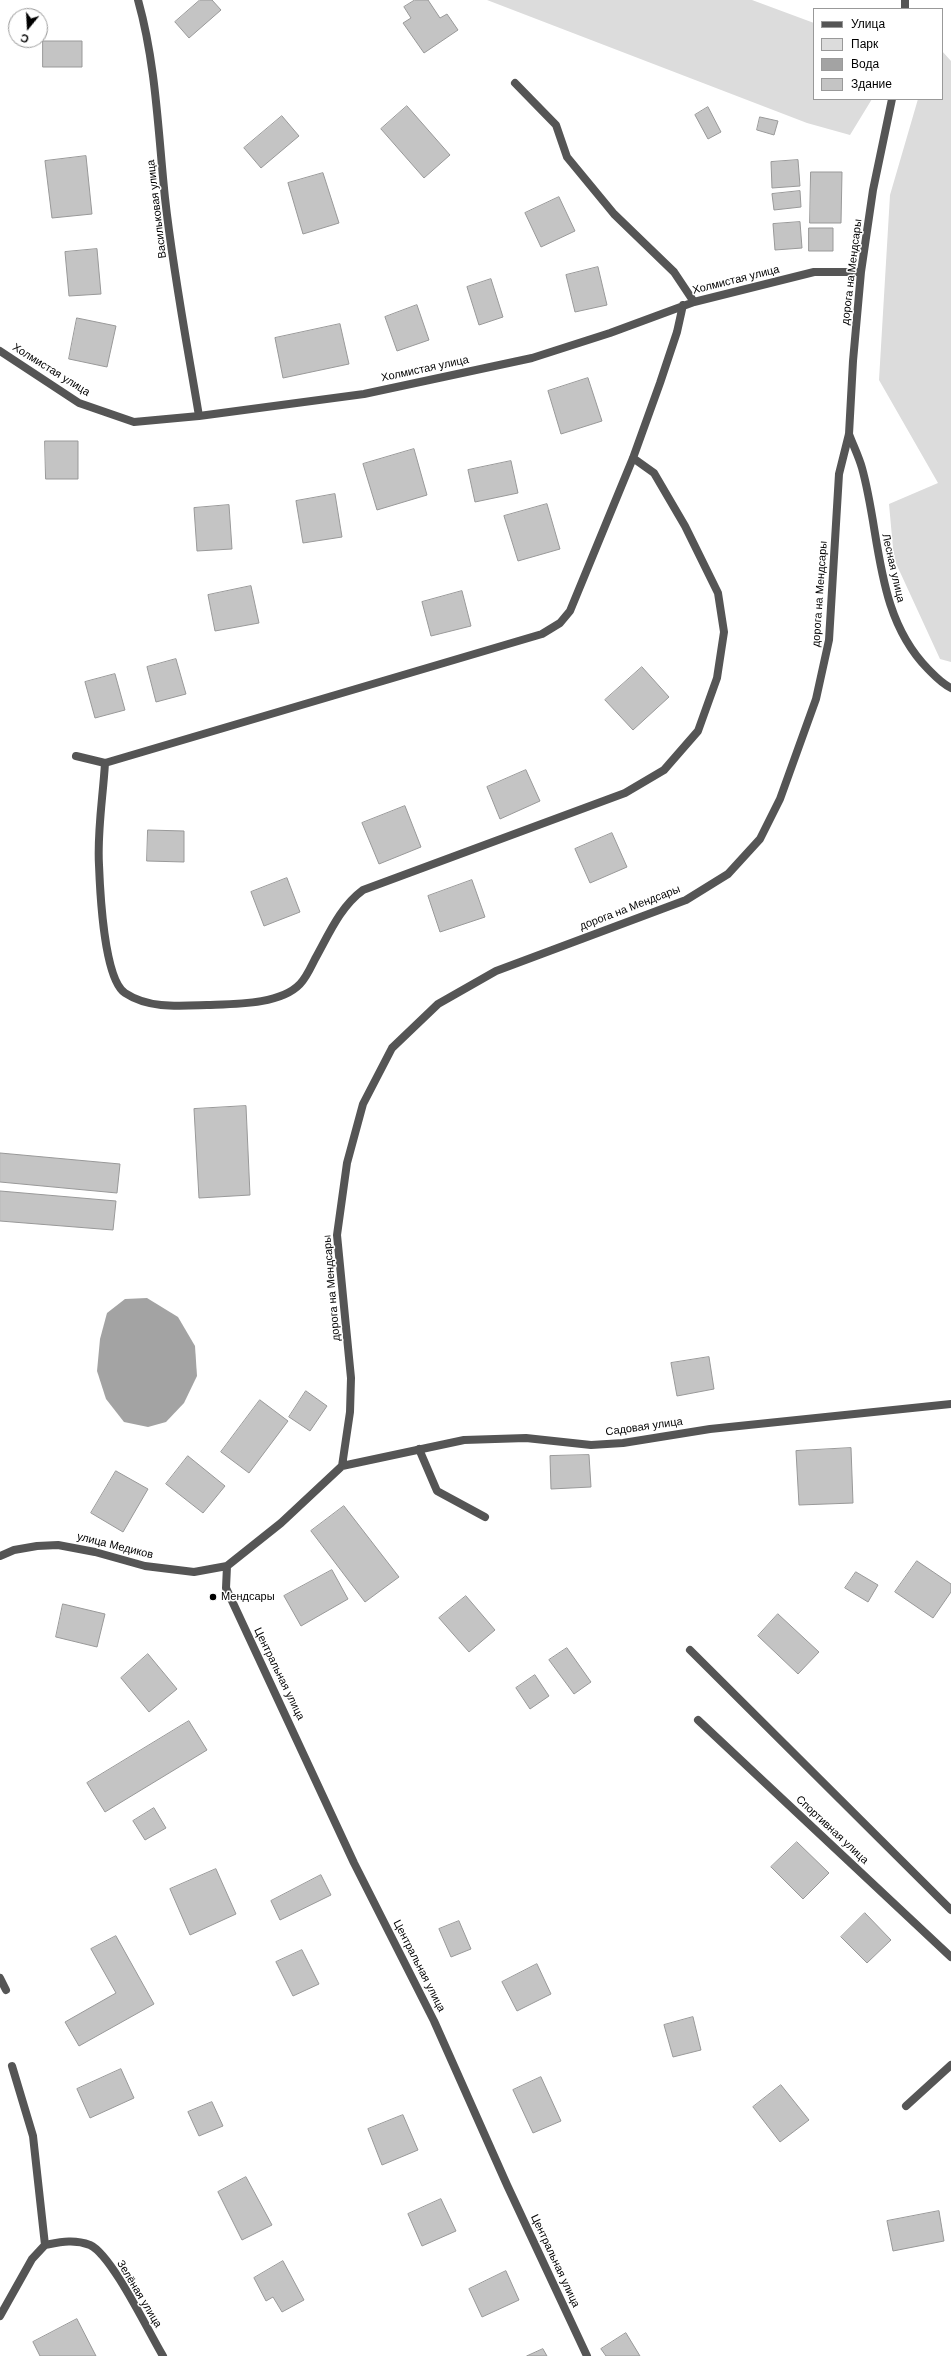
<!DOCTYPE html>
<html>
<head>
<meta charset="utf-8">
<style>
  body { margin:0 }
  #map { position:relative; width:951px; height:2356px; overflow:hidden; background:#fff; font-family:Helvetica,sans-serif }
  canvas { display:block }
  .legend { position:absolute; left:813px; top:8px; width:130px; height:92px; box-sizing:border-box; background:#fff; border:1px solid #999; margin:0; padding:5px 7px; list-style:none; font-size:12px; color:#000 }
  .legend li { display:flex; align-items:center; gap:8px; height:20px }
  .legend b { width:20px; border:1px solid #999 }
  .north { position:absolute; left:8px; top:8px; width:40px; height:40px; box-sizing:border-box; background:#fff; border:1px solid #999; border-radius:50%; rotate:198deg; font-size:11px; font-weight:700; line-height:16px; text-align:center; color:#000 }
  .north::after { content:''; display:block; margin:auto; width:14px; height:18px; background:#000; clip-path:polygon(50% 0,100% 100%,50% 72%,0 100%) }
</style>
</head>
<body>
<div id="map">
<canvas width="951" height="2356"></canvas>
<ul class="legend">
<li><b style="height:5px;background:#555"></b>Улица</li>
<li><b style="height:11px;background:#dcdcdc"></b>Парк</li>
<li><b style="height:11px;background:#a3a3a3"></b>Вода</li>
<li><b style="height:11px;background:#c4c4c4"></b>Здание</li>
</ul>
<div class="north">С</div>
</div>
<script>
const c = document.querySelector('canvas').getContext('2d');
c.lineJoin = 'round';
function fillPath(path, color) {
  c.fillStyle = color;
  c.fill(path, 'evenodd');
}
function strokePath(path, color, width, dash) {
  c.strokeStyle = color;
  c.lineWidth = width;
  c.lineCap = dash ? 'butt' : 'round';
  c.setLineDash(dash || []);
  c.stroke(path);
}
function drawText(font, color, halo, rows, align = 'center') {
  c.font = font + ' Helvetica,sans-serif';
  c.lineWidth = 3;
  c.setLineDash([]);
  c.textBaseline = 'middle';
  c.strokeStyle = halo;
  c.fillStyle = color;
  for (const [text, x, y, turn = 0] of rows) {
    c.save();
    c.translate(x, y);
    c.rotate((+turn || 0) * Math.PI / 180);
    c.textAlign = isNaN(turn) ? turn : align;
    if (halo) c.strokeText(text, 0, 0);
    c.fillText(text, 0, 0);
    c.restore();
  }
}
const green = new Path2D(`
  M 487,0 L 752,0 L 814,23 L 814,99 L 872,99 L 850,135 L 807,123 Z
  M 942,51 L 951,61 L 951,662 L 940,659 L 894,559 L 889,504 L 938,483 L 879,380 L 890,195 L 918,99 L 942,99 Z`);
const water = new Path2D(`
  M 147,1298 L 178,1317 L 195,1346 L 197,1376 L 184,1403 L 166,1422 L 148,1427 L 124,1422 L 106,1399 L 97,1371 L 100,1339 L 107,1313 L 125,1299 Z`);
const building = new Path2D(`
  M 200,0 L 212,0 L 221,10 L 189,38 L 175,22 Z
  M 415,0 L 428,0 L 440,18 L 447,14 L 458,30 L 424,53 L 403,23 L 411,18 L 404,7 Z
  M 43,41 L 82,41 L 82,67 L 43,67 Z
  M 407,106 L 450,155 L 424,178 L 381,129 Z
  M 708,107 L 721,132 L 708,139 L 695,115 Z
  M 282,116 L 299,136 L 261,168 L 244,148 Z
  M 760,117 L 778,121 L 774,135 L 757,130 Z
  M 86,156 L 92,214 L 52,218 L 45,161 Z
  M 798,160 L 800,186 L 772,188 L 771,162 Z
  M 811,172 L 842,172 L 841,223 L 810,223 Z
  M 323,173 L 339,223 L 303,234 L 288,183 Z
  M 800,191 L 801,207 L 774,210 L 772,194 Z
  M 559,197 L 575,231 L 541,247 L 525,213 Z
  M 800,222 L 802,248 L 775,250 L 773,224 Z
  M 809,228 L 833,228 L 833,251 L 809,251 Z
  M 97,249 L 101,294 L 69,296 L 65,252 Z
  M 598,267 L 607,305 L 575,312 L 566,275 Z
  M 491,279 L 503,317 L 479,325 L 467,287 Z
  M 417,305 L 429,340 L 397,351 L 385,317 Z
  M 77,318 L 116,326 L 107,367 L 69,359 Z
  M 340,324 L 349,364 L 283,378 L 275,338 Z
  M 588,378 L 602,421 L 561,434 L 548,391 Z
  M 45,441 L 78,441 L 78,479 L 46,479 Z
  M 414,449 L 427,495 L 377,510 L 363,464 Z
  M 511,461 L 518,493 L 475,502 L 468,470 Z
  M 335,494 L 342,537 L 303,543 L 296,501 Z
  M 547,504 L 560,549 L 518,561 L 504,516 Z
  M 229,505 L 232,549 L 197,551 L 194,508 Z
  M 251,586 L 259,623 L 215,631 L 208,595 Z
  M 462,591 L 471,626 L 431,636 L 422,602 Z
  M 176,659 L 186,694 L 156,702 L 147,667 Z
  M 642,667 L 669,697 L 633,730 L 605,700 Z
  M 115,674 L 125,710 L 95,718 L 85,682 Z
  M 526,770 L 540,801 L 500,819 L 487,787 Z
  M 405,806 L 421,847 L 379,864 L 362,823 Z
  M 148,830 L 184,831 L 184,862 L 147,861 Z
  M 612,833 L 627,867 L 590,883 L 575,849 Z
  M 287,878 L 300,912 L 264,926 L 251,892 Z
  M 472,880 L 485,917 L 440,932 L 428,896 Z
  M 246,1106 L 250,1195 L 199,1198 L 194,1109 Z
  M 0,1153 L 120,1164 L 117,1193 L 0,1182 Z
  M 0,1191 L 116,1201 L 113,1230 L 0,1221 Z
  M 709,1357 L 714,1389 L 677,1396 L 671,1363 Z
  M 306,1391 L 327,1406 L 310,1431 L 289,1417 Z
  M 260,1400 L 288,1421 L 249,1473 L 221,1452 Z
  M 851,1448 L 853,1503 L 799,1505 L 796,1451 Z
  M 589,1455 L 591,1487 L 551,1489 L 550,1456 Z
  M 188,1456 L 225,1486 L 203,1513 L 166,1484 Z
  M 116,1471 L 148,1489 L 123,1532 L 91,1513 Z
  M 344,1506 L 399,1577 L 365,1602 L 311,1531 Z
  M 917,1561 L 951,1584 L 951,1592 L 933,1618 L 895,1592 Z
  M 332,1570 L 348,1599 L 301,1626 L 284,1596 Z
  M 856,1572 L 878,1585 L 868,1602 L 845,1588 Z
  M 466,1596 L 495,1630 L 469,1652 L 439,1618 Z
  M 63,1604 L 105,1614 L 97,1647 L 56,1637 Z
  M 778,1614 L 819,1652 L 798,1674 L 758,1636 Z
  M 567,1648 L 591,1682 L 574,1694 L 549,1660 Z
  M 148,1654 L 177,1689 L 149,1712 L 121,1678 Z
  M 535,1675 L 549,1696 L 530,1709 L 516,1688 Z
  M 189,1721 L 207,1750 L 105,1812 L 87,1783 Z
  M 154,1808 L 166,1828 L 145,1840 L 133,1821 Z
  M 797,1842 L 829,1873 L 803,1899 L 771,1867 Z
  M 216,1869 L 236,1914 L 190,1935 L 170,1889 Z
  M 321,1875 L 331,1895 L 280,1920 L 271,1901 Z
  M 865,1913 L 891,1940 L 867,1963 L 841,1937 Z
  M 459,1921 L 471,1949 L 451,1957 L 439,1929 Z
  M 116,1936 L 154,2004 L 79,2046 L 65,2022 L 116,1993 L 91,1949 Z
  M 302,1950 L 319,1984 L 293,1996 L 276,1962 Z
  M 537,1964 L 551,1994 L 517,2011 L 502,1982 Z
  M 693,2017 L 701,2050 L 673,2057 L 664,2025 Z
  M 121,2069 L 134,2098 L 90,2118 L 77,2089 Z
  M 541,2077 L 561,2121 L 533,2133 L 513,2090 Z
  M 781,2085 L 809,2120 L 780,2142 L 753,2107 Z
  M 212,2102 L 223,2126 L 199,2136 L 188,2112 Z
  M 403,2115 L 418,2150 L 382,2165 L 368,2129 Z
  M 246,2177 L 272,2225 L 242,2240 L 218,2192 Z
  M 441,2199 L 456,2231 L 422,2246 L 408,2214 Z
  M 939,2211 L 944,2241 L 893,2251 L 887,2221 Z
  M 283,2261 L 304,2300 L 282,2312 L 273,2297 L 266,2301 L 254,2278 Z
  M 506,2271 L 519,2300 L 482,2317 L 469,2289 Z
  M 77,2319 L 96,2356 L 40,2356 L 33,2342 Z
  M 626,2333 L 640,2356 L 606,2356 L 601,2349 Z
  M 543,2349 L 547,2356 L 527,2356 Z`);
const service = new Path2D(`
  M 419,1449 L 437,1491 L 485,1517
  M 690,1650 L 951,1910
  M 906,2106 L 951,2065`);
const minor = new Path2D(`
  M 138,0 C 156,64 158,131 165,198 C 173,271 187,344 199,416
  M 905,0 L 905,9
  M 515,83 L 556,125 L 567,157 L 614,214 L 674,272 L 694,302
  M 0,351 L 79,403 L 134,422 L 199,416 L 364,394 L 532,358 L 610,333 L 694,302 L 814,272 L 861,272
  M 849,434 C 853,445 859,457 862,468 C 881,536 875,615 928,669 C 935,676 941,683 951,688
  M 76,756 L 105,763 L 542,634 L 560,623 L 570,611 L 633,458 L 660,383 L 677,332 L 683,305
  M 105,763 C 103,797 97,832 99,865 C 100,891 104,979 125,993 C 149,1009 180,1006 207,1005 C 234,1004 280,1005 300,984 C 306,978 311,967 315,959 C 329,934 340,907 363,890 L 625,793 L 664,770 L 698,731 L 717,678 L 724,632 L 718,593 L 685,526 L 654,473 L 633,458
  M 342,1466 L 464,1440 L 526,1438 L 591,1445 L 623,1443 L 710,1429 L 951,1404
  M 0,1556 L 14,1550 L 37,1546 L 58,1545 L 95,1552 L 145,1566 L 194,1572 L 227,1566 L 281,1523 L 342,1466 L 350,1412 L 351,1378 L 337,1235 L 347,1163 L 363,1104 L 392,1048 L 438,1004 L 496,971 L 686,900 L 728,874 L 760,839 L 780,799 L 816,699 L 829,640 L 839,474 L 849,434 L 853,361 L 861,272 L 873,190 L 892,99
  M 227,1566 L 226,1588 L 354,1863 L 434,2021 L 507,2185 L 587,2356
  M 698,1720 L 951,1957
  M 0,1978 L 6,1990
  M 45,2245 C 61,2242 74,2239 90,2245 C 112,2255 149,2333 163,2356
  M 0,2316 L 32,2259 L 45,2245 L 33,2136 L 12,2066`);
const markers = [
  [213,1597,4,"#000"]
];
const streetNames = [
  ["Васильковая улица",157,209,-97],
  ["дорога на Мендсары",852,272,-83],
  ["Холмистая улица",736,280,-14],
  ["Холмистая улица",425,369,-12],
  ["Холмистая улица",51,370,32],
  ["Лесная улица",893,568,77],
  ["дорога на Мендсары",820,594,-86],
  ["дорога на Мендсары",630,908,-21],
  ["дорога на Мендсары",332,1288,-95],
  ["Садовая улица",644,1427,-8],
  ["улица Медиков",115,1546,14],
  ["Центральная улица",279,1674,64],
  ["Спортивная улица",832,1830,43],
  ["Центральная улица",419,1966,63],
  ["Центральная улица",555,2261,65],
  ["Зелёная улица",139,2294,59]
];
const poiNames = [
  ["Мендсары",221,1597]
];
fillPath(green, '#dcdcdc');
fillPath(water, '#a3a3a3');
fillPath(building, '#c4c4c4');
strokePath(building, '#999', 1);
strokePath(service, '#555', 8);
strokePath(minor, '#555', 8);
for (const [x, y, r, color] of markers) {
  const dot = new Path2D();
  dot.arc(x, y, r, 0, 2 * Math.PI);
  c.fillStyle = color;
  c.fill(dot);
  strokePath(dot, '#fff', 1.5);
}
drawText('11px', '#000', '#fff', streetNames);
drawText('11px', '#000', '#fff', poiNames, 'left');
</script>
</body>
</html>
